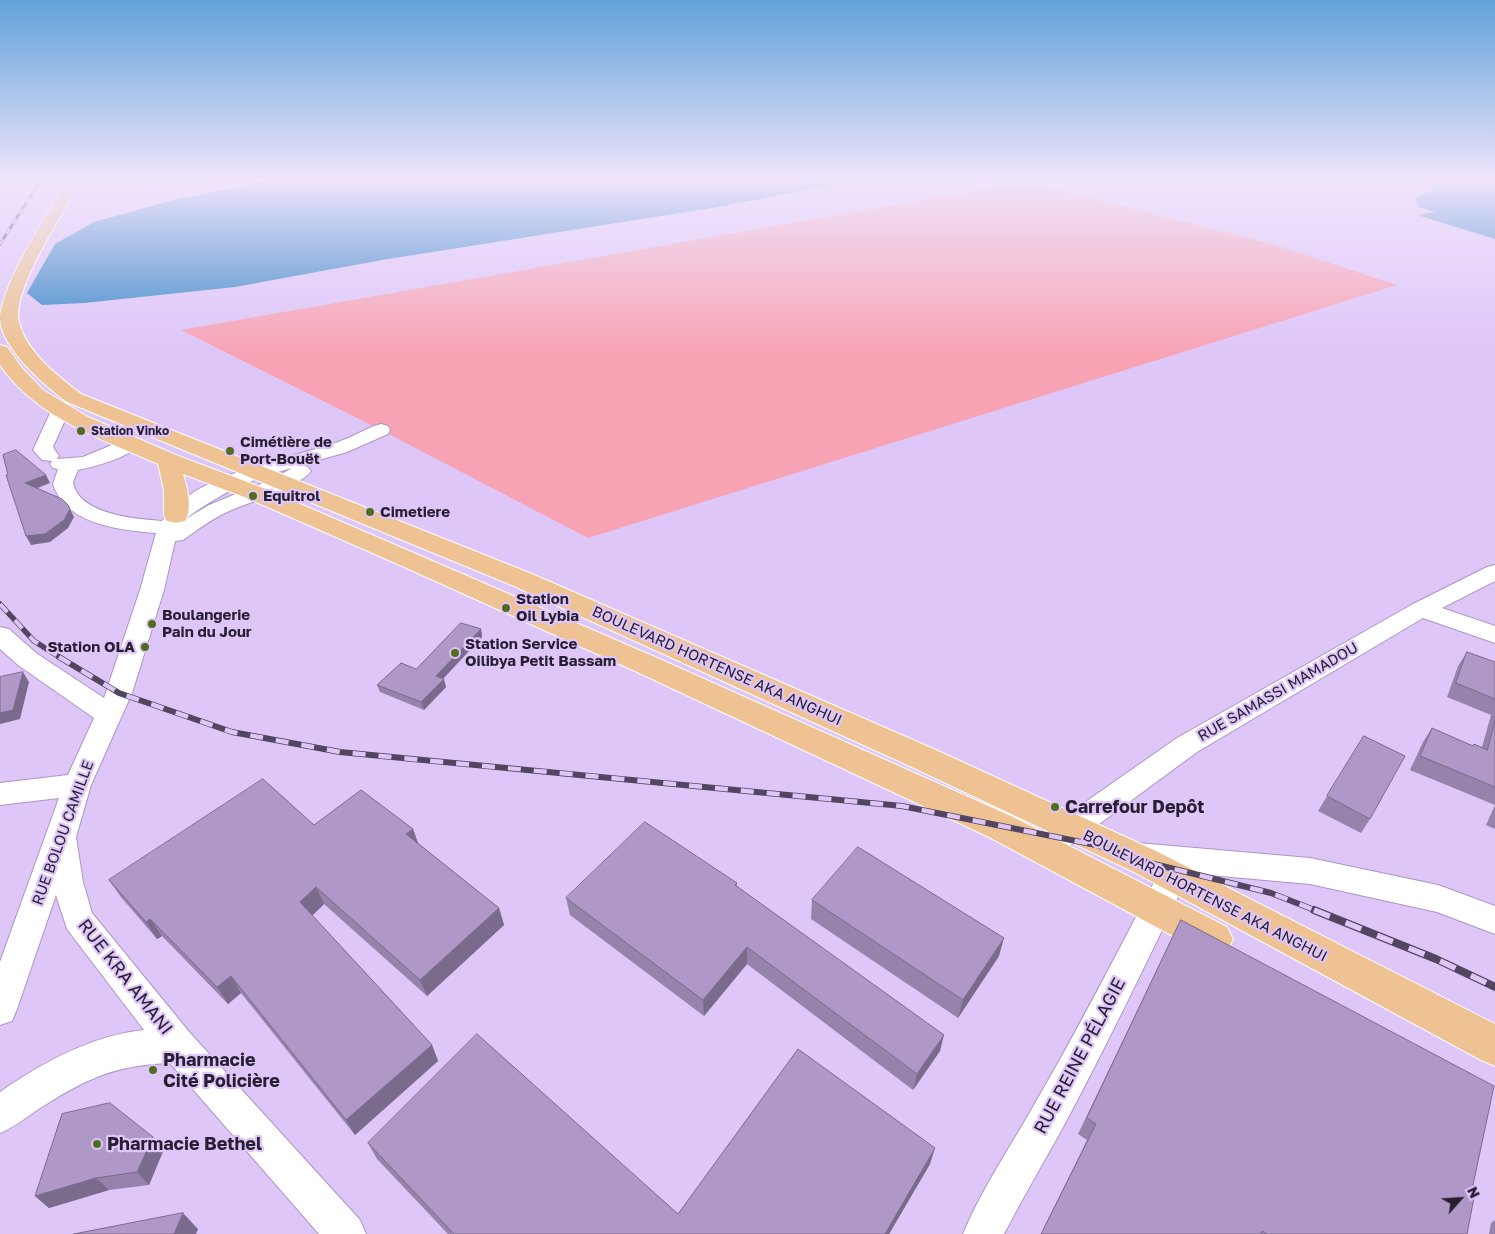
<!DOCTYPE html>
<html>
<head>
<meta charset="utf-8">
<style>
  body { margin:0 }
  #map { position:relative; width:1495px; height:1234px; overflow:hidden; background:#dec6f9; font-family:"Golos Text",sans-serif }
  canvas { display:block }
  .north { position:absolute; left:1435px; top:1174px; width:50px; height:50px; -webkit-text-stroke:4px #dec6f9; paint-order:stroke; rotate:64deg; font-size:14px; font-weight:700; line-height:20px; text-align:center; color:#271e31 }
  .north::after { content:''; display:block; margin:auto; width:18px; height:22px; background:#271e31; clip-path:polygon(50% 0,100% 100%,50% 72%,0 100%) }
</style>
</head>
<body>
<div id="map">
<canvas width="1495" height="1234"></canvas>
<div class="north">N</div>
</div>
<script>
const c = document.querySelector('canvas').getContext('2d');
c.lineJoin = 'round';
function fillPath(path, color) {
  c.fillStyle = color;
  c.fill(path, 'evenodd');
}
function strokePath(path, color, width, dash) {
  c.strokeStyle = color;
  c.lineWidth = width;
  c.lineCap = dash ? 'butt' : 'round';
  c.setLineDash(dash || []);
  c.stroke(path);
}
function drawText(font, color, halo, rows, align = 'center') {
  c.font = font + ' "Golos Text",sans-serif';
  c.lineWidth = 4.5;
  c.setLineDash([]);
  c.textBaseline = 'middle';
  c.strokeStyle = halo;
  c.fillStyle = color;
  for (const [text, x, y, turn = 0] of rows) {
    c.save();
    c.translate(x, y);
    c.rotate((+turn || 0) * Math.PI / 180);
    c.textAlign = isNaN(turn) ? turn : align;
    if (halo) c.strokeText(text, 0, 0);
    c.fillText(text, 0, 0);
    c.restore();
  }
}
const green = new Path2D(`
  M 1014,184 L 1036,184 L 1275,245 L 1397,285 L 588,538 L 381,430 L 181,330 Z`);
const water = new Path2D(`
  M 266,180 L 858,180 L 718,207 L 382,260 L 235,287 L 84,303 L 42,305 L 27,293 L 55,244 L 94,222 L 177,199 L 257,184 Z
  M 1429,180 L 1495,180 L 1495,239 L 1417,215 L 1435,212 L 1418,207 L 1415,198 L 1433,190 Z`);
const minor = new Path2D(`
  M 69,180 L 94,180 L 92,183 L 70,185 Z
  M 60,406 L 66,407 L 69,411 L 53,447 L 59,456 L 57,459 L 83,457 L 131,437 L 138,439 L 141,443 C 131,457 94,467 78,470 L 73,482 C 78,515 137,519 162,521 C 194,474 281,461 332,444 C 346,440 360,432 374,426 L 381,424 L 388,426 L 390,430 L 388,434 L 347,452 L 301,465 L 308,467 L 311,471 C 299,488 246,503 225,513 C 210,520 196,531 183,540 L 175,541 L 164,590 L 132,693 L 91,785 L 76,837 L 83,882 L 92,913 L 190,1033 L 360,1220 L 366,1234 L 319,1234 L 170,1063 C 118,1065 89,1077 45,1105 C 30,1114 17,1126 0,1133 L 0,1092 C 42,1063 92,1035 144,1030 L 67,929 L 56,895 L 17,1009 L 12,1021 L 0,1025 L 0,962 L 59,798 L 0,805 L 0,783 L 68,775 L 94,718 L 18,665 L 0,649 L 0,627 L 9,629 L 36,653 L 104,698 L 140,590 L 156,533 C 120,530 66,525 53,484 L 58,469 L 53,468 L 50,464 L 52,461 L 42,460 L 33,450 L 51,411 L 54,407 ZM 292,468 L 275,478 L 209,505 L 184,520 C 220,493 249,480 292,468 Z
  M 1495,565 L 1495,581 L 1442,608 L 1495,626 L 1495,643 L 1423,618 L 1197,752 L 1053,858 L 1042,861 L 1031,858 L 1027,849 L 1031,840 L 1177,738 L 1413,604 L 1487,567 Z
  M 1138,843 L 1310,858 L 1438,885 L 1495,906 L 1495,934 L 1437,912 L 1310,884 L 1187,873 L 1188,876 C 1147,962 1106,1047 1061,1131 C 1042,1165 1022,1199 1004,1234 L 963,1234 C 982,1188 1010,1148 1034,1105 C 1079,1028 1119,949 1160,871 L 1138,869 L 1127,865 L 1123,856 L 1127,847 Z`);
const major = new Path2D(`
  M 68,180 L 82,180 C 65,210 11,290 19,322 C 26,352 58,376 81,394 L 532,574 L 936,750 L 1158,852 L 1495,1024 L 1495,1066 L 1481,1060 L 1134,872 L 914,768 L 514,586 L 67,402 C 45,386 3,350 0,320 C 0,286 49,211 68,180 Z
  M 0,345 L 7,347 L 22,368 L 43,390 L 88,417 L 176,455 L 263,488 L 655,657 L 1013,817 L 1227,927 L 1233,939 L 1227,951 L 1214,956 L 1201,951 L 989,837 L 635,671 L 393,562 L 247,498 L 183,474 C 187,487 193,509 185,521 L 176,523 L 167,521 L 164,516 L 164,490 L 158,464 C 100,438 38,419 0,365 Z`);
const railFar3 = new Path2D(`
  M 0,244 L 41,180`);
const railFar2 = new Path2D(`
  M 0,604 L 34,641 L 61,658`);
const railFar1 = new Path2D(`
  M 59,657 L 119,693 L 232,732 L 340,752 L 902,806 L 1096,845 L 1146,862 L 1271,893 L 1317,911`);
const rail = new Path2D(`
  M 1314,910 L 1436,959 L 1495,987`);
const wall = new Path2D(`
  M 481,629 L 482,637 L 443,679 L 446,687 L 424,710 L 380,692 L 377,685 L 416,669 Z
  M 1467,652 L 1495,662 L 1495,829 L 1486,825 L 1495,805 L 1410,770 L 1423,742 L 1432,728 L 1473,746 L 1474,744 L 1482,747 L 1491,715 L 1447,697 L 1458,666 Z
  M 1364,736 L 1370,819 L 1361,833 L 1318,811 Z
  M 314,825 L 413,829 L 418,843 L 499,908 L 504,925 L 427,996 L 324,904 L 312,915 L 432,1045 L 438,1061 L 355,1135 L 241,993 L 228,1004 L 162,936 L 157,939 L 121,897 L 109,880 Z
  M 737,883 L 737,887 L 940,1051 L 913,1090 L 747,964 L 704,1016 L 570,915 L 566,898 Z
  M 812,900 L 999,956 L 958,1018 L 811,919 Z
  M 1181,920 L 1473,1185 L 1467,1234 L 1041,1234 L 1087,1140 L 1078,1134 Z
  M 368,1143 L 678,1214 L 930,1164 L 889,1234 L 448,1234 L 377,1159 Z
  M 164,1149 L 149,1185 L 109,1190 L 49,1208 L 35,1196 Z
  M 1495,1220 L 1495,1234 L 1489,1234 L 1491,1223 Z`);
const shadedWall = new Path2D(`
  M 46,475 L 50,483 L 30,491 L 25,483 Z
  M 68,505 L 74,517 L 68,528 L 50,542 L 31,545 L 26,536 Z
  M 481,629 L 482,637 L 438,684 L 436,676 Z
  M 23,672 L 29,682 L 20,719 L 0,724 L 0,713 Z
  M 444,679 L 446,687 L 424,710 L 421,702 Z
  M 413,829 L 419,846 L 406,834 Z
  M 316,887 L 324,904 L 309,919 L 300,902 Z
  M 499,908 L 504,925 L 427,996 L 420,980 Z
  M 150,919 L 162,936 L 157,939 L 146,922 Z
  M 1004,938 L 999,956 L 958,1018 L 963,1000 Z
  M 747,947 L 747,964 L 704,1016 L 703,1000 Z
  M 231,976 L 241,993 L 228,1004 L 217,987 Z
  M 944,1035 L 940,1051 L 913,1090 L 917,1074 Z
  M 432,1045 L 438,1061 L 355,1135 L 346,1120 Z
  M 153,1137 L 164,1149 L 149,1185 L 137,1172 Z
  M 935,1148 L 930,1164 L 889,1234 L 885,1234 Z
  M 96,1178 L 109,1190 L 49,1208 L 35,1196 Z
  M 183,1213 L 198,1229 L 196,1234 L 174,1234 Z`);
const building = new Path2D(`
  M 16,450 L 46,475 L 25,483 L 62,499 L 68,505 L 70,509 L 64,520 L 45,534 L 26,536 L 6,475 L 8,475 L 3,455 Z
  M 461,623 L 481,629 L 436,676 L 444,679 L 421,702 L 377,685 L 401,663 L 416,669 Z
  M 1467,652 L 1495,662 L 1495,699 L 1456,683 Z
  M 23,672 L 13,710 L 0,713 L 0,677 Z
  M 1495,721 L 1495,787 L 1420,756 L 1432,728 L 1473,746 L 1474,744 L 1487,750 Z
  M 1364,736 L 1405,756 L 1370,819 L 1327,796 Z
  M 263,779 L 314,825 L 361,790 L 413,829 L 406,834 L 499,908 L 420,980 L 316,887 L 300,902 L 432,1045 L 346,1120 L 231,976 L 217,987 L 150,919 L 146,922 L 109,880 Z
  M 645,822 L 737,883 L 735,885 L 944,1035 L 917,1074 L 747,947 L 703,1000 L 566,898 Z
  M 858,847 L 1004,938 L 963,1000 L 812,900 Z
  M 1181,920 L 1494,1086 L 1473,1185 L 1476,1187 L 1467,1234 L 1267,1234 L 1262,1231 L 1261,1234 L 1041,1234 L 1096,1124 L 1087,1118 Z
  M 477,1034 L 678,1214 L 798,1049 L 935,1148 L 885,1234 L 454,1234 L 368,1143 Z
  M 110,1103 L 153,1137 L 137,1172 L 96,1178 L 35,1196 L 62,1114 Z
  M 183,1213 L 174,1234 L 74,1234 Z`);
const markers = [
  [81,431,5,"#526c1e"],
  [230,451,5,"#526c1e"],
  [253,496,5,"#526c1e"],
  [370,512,5,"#526c1e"],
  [506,608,5,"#526c1e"],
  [152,624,5,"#526c1e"],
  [145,647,5,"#526c1e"],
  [455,653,5,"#526c1e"],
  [1055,807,5,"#526c1e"],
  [153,1070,5,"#526c1e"],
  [97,1144,5,"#526c1e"]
];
const farPoinames = [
  ["Station Vinko",91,431]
];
const poiNames = [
  ["Cimétière de",240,442],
  ["Port-Bouët",240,459],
  ["Equitrol",263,496],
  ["Cimetiere",380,512],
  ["Station",516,599],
  ["Oil Lybia",516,616],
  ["Boulangerie",162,615],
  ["Pain du Jour",162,632],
  ["Station Service",465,644],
  ["Oilibya Petit Bassam",465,661],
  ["Station OLA",135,647,"right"]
];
const streetNames = [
  ["BOULEVARD HORTENSE AKA ANGHUI",717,666,24],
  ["RUE SAMASSI MAMADOU",1278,692,-30],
  ["RUE BOLOU CAMILLE",63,833,-70],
  ["BOULEVARD HORTENSE AKA ANGHUI",1205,896,27]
];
const nearPoinames = [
  ["Carrefour Depôt",1065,807],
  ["Pharmacie",163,1060],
  ["Cité Policière",163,1081],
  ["Pharmacie Bethel",107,1144]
];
const nearStreetnames = [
  ["RUE KRA AMANI",125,977,52],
  ["RUE REINE PÉLAGIE",1080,1056,-62]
];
fillPath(green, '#f7a3b4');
fillPath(water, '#3686c6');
strokePath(minor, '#ac95c5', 2);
strokePath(major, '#fff', 2);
fillPath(minor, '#fff');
fillPath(major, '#eec292');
strokePath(railFar3, '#51455f', 3);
strokePath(railFar2, '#51455f', 5.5);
strokePath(railFar1, '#51455f', 6);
strokePath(rail, '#51455f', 8);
strokePath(railFar3, '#dec6f9', 2, [6]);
strokePath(railFar2, '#dec6f9', 4, [11]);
strokePath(railFar1, '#dec6f9', 4.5, [13]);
strokePath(rail, '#dec6f9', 5.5, [17]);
fillPath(wall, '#9683ac');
fillPath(shadedWall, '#7a6a8c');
fillPath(building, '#af98c8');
strokePath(building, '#7a6a8c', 1);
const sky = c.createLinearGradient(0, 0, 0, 353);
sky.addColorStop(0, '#61a2da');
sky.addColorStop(0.51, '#f0e5fc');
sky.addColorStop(1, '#f0e5fc00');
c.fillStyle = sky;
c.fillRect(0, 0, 1495, 353);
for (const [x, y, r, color] of markers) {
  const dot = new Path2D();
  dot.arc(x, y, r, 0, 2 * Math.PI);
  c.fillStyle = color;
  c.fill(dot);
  strokePath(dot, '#dec6f9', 2);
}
drawText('bold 12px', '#271e31', '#dec6f9', farPoinames, 'left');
drawText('bold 15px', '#271e31', '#dec6f9', poiNames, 'left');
drawText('15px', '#271e31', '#dec6f9', streetNames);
drawText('bold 18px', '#271e31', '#dec6f9', nearPoinames, 'left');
drawText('18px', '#271e31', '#dec6f9', nearStreetnames);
</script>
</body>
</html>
